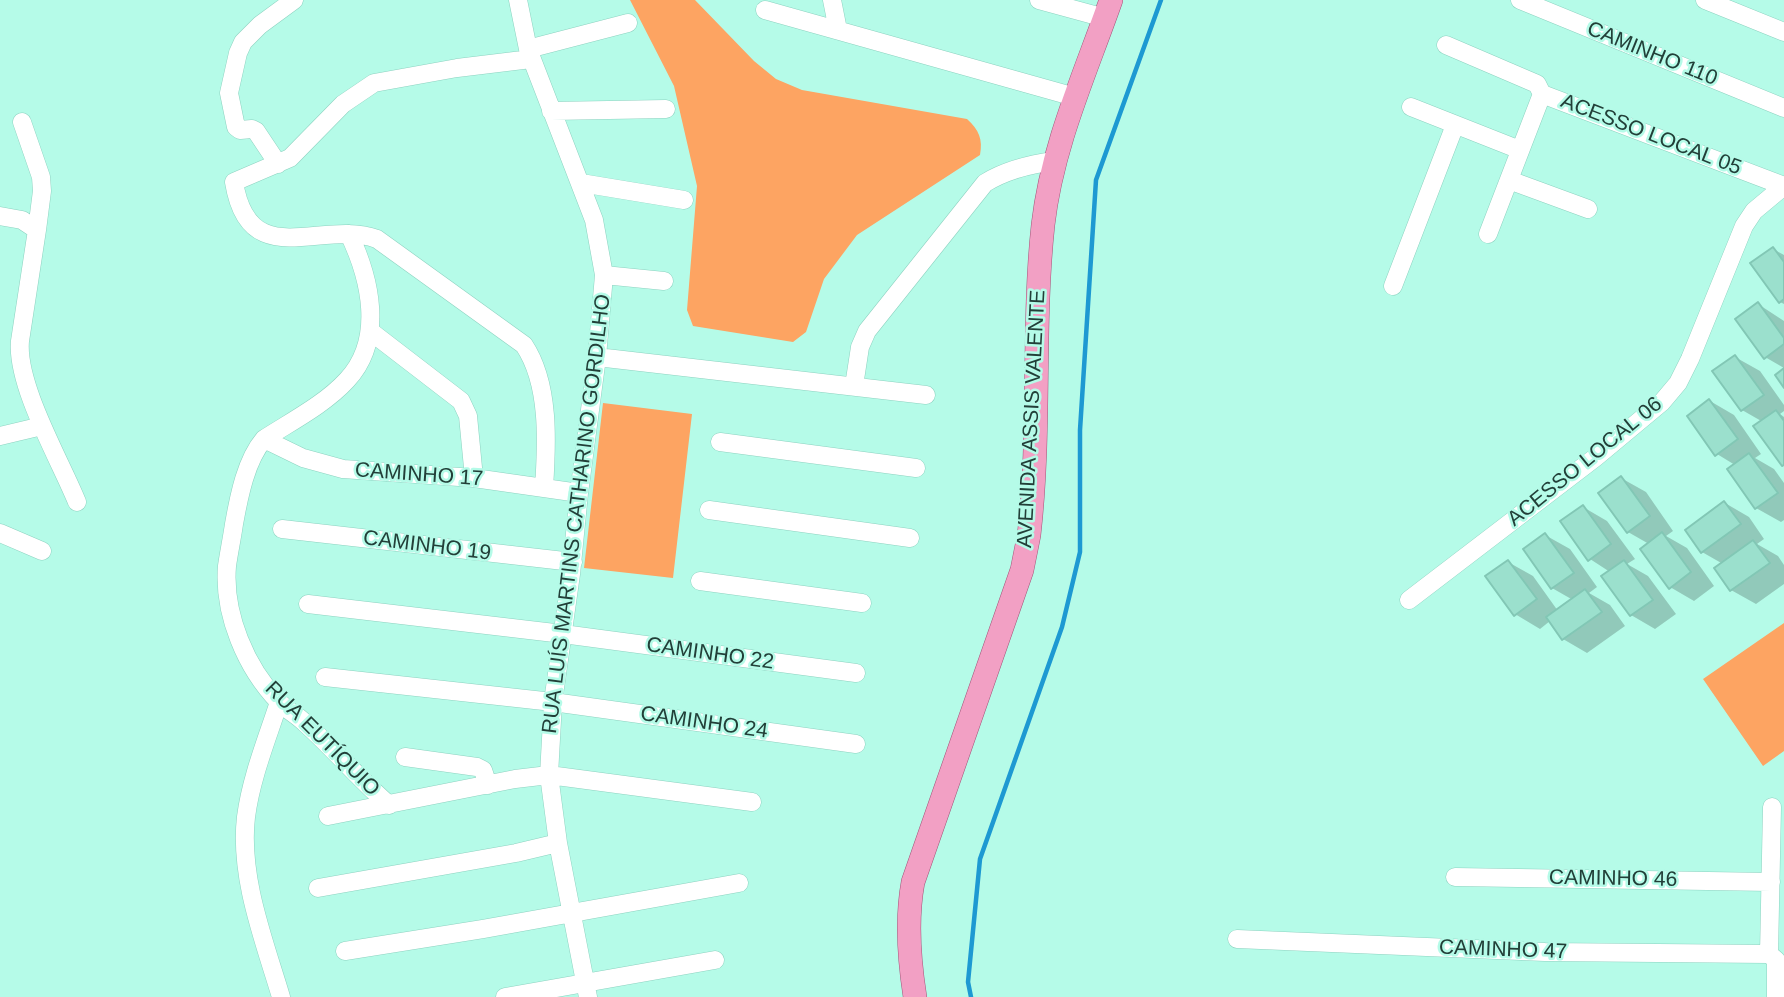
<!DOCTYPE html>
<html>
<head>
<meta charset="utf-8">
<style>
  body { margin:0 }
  canvas { display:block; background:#b5fbe8 }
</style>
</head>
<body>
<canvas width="1784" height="997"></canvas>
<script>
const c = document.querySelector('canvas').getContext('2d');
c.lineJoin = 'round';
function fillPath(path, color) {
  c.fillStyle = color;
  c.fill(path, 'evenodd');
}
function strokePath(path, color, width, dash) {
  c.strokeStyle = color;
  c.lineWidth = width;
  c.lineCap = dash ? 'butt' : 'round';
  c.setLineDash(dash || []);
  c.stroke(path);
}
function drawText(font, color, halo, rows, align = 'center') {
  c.font = font + ' Helvetica,sans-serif';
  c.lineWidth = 5;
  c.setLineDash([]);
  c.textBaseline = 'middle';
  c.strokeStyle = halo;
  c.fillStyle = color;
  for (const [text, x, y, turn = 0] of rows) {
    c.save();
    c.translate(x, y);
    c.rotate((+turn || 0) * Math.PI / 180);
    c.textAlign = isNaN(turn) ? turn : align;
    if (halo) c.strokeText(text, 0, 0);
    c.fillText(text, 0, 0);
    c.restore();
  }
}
const green = new Path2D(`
  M 630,0 L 695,0 L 754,61 L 776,79 L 802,90 L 967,119 C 979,130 983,139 980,155 L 857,235 L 824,279 L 806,332 L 793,342 L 693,326 L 687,310 L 697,186 L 674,86 Z
  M 603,403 L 692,414 L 673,578 L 584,568 Z
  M 1784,623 L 1784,751 L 1763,766 L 1703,679 Z`);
const shadow = new Path2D(`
  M 1773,249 L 1784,255 L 1784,304 L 1780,302 Z
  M 1758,304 L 1784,321 L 1784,368 L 1765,357 Z
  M 1735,357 L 1760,371 L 1784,405 L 1784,411 L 1780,414 L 1784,417 L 1784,465 L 1756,427 L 1763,422 L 1742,410 Z
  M 1710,401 L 1734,415 L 1761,454 L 1755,458 L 1774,469 L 1784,483 L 1784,520 L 1781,522 L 1756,508 L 1735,465 L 1717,454 Z
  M 1621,478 L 1646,492 L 1673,531 L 1666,536 L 1687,548 L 1714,586 L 1694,601 L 1670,587 L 1649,544 L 1628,532 Z
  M 1725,503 L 1749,517 L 1764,539 L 1757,544 L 1778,556 L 1784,565 L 1784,584 L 1756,604 L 1731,590 L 1716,569 L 1723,564 L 1702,552 Z
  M 1583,507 L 1607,521 L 1635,559 L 1627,564 L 1648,576 L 1676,614 L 1655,629 L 1631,615 L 1610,572 L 1590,559 Z
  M 1545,535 L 1570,549 L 1597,587 L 1589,593 L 1610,605 L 1625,626 L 1587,653 L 1563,639 L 1550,621 L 1540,629 L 1515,614 L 1508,562 L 1533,576 L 1558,611 L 1573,600 L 1552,588 Z`);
const stream = new Path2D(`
  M 971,997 L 968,982 L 980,859 L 1062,627 L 1080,552 L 1080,430 L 1096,180 L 1161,0`);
const building = new Path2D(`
  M 1773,247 L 1784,262 L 1784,299 L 1779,303 L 1750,263 Z
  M 1758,302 L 1784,338 L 1784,344 L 1764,359 L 1735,319 Z
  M 1735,355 L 1764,395 L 1741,411 L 1712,371 Z
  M 1784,368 L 1784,388 L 1775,375 Z
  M 1709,399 L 1738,439 L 1715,456 L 1687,416 Z
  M 1776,410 L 1784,421 L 1784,465 L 1782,466 L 1753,426 Z
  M 1749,453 L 1778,493 L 1755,509 L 1727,469 Z
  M 1621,476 L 1650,516 L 1627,533 L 1598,493 Z
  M 1724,501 L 1741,524 L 1701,553 L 1685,530 Z
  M 1583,505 L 1611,544 L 1588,561 L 1560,521 Z
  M 1662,532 L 1691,572 L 1669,589 L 1640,549 Z
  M 1545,533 L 1574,573 L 1551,589 L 1523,549 Z
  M 1753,540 L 1770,563 L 1730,591 L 1714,568 Z
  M 1508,560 L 1537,599 L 1514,616 L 1485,576 Z
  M 1624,560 L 1653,600 L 1630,616 L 1601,576 Z
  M 1585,589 L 1602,612 L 1562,640 L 1546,617 Z`);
const minor = new Path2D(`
  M 518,0 L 528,49 L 594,220 L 604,275 L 597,357 L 579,493 L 571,574 L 553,702 L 549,775 L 558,843 L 588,997
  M 832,0 L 838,30
  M 1039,0 L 1105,18
  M 1520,0 L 1784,108
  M 1705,0 L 1784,32
  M 765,10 L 1075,97
  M 1446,45 L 1537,84 L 1542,94 L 1784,186
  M 528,49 L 628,23
  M 531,59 L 457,68 L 374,83 L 343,104 L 290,158 L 234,182 C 249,275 322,218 377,239 L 524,345 C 550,384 547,443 544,488
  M 1411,107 L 1520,150
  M 551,111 L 666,109
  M 22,122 L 41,177 L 42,191 L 37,230
  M 278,164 L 256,131 L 252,129 L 240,130 L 236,127 L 229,93 L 238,53 L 243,42 L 260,25 L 294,0
  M 1509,180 L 1588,209
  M 581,183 L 684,200
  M 0,216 L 22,220 L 37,230 L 20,341 C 16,385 60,460 77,502
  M 349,234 C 370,278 385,339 347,380 C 325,404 292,421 264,439 C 246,460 239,496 234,524 C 232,538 229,552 227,566 C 223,614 246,668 279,702 C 287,710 297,715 305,723 C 334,749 359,779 389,805
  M 1488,234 L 1542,94
  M 604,275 L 664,281
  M 1393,286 L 1455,125
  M 370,331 L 461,401 L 468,416 L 474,478
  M 597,357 L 926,395
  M 854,386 L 860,347 L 867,331 L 985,183 C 1006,170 1031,164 1055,161
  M 0,436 L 42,426
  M 264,439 L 303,458 L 343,469 L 474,478 L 579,493
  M 720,442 L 916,468
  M 709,510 L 910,538
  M 282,529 L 573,562
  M 0,533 L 42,551
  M 700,581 L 862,603
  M 1409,600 L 1596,457 L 1662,402 L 1678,383 L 1690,359 L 1744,226 L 1754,211 L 1784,186
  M 308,604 L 563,634 L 856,673
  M 325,677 L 553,702 L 856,744
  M 279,702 C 267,739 251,778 246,817 C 239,877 264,940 281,997
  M 405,757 L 477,767 L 483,770 L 488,785
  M 1772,807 L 1769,954 L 1776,960 L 1776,997
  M 328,816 L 515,779 L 549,775 L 752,802
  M 1455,877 L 1771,882
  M 318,888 L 516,853 L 558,843
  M 1237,939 L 1545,952 L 1769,954
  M 345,951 L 483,929 L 739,883
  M 505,997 L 715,960`);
const major = new Path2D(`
  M 915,997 C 909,959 906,920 913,882 L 1022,570 L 1029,535 C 1041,432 1032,327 1043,225 C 1052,146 1085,74 1111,0`);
const streetNames = [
  ["CAMINHO 110",1652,54,22],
  ["ACESSO LOCAL 05",1651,135,21],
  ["AVENIDA ASSIS VALENTE",1032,419,-87],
  ["ACESSO LOCAL 06",1585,462,-39],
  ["CAMINHO 17",419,475,4],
  ["RUA LUÍS MARTINS CATHARINO GORDILHO",577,514,-83],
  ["CAMINHO 19",427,546,7],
  ["CAMINHO 22",710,654,8],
  ["CAMINHO 24",704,723,8],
  ["RUA EUTÍQUIO",322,739,45],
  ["CAMINHO 46",1613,879,1],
  ["CAMINHO 47",1503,950,2]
];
fillPath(green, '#fda462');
fillPath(shadow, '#0003');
strokePath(stream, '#1d99d2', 4.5);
fillPath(building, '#9be0cd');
strokePath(building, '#82c7b5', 2);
strokePath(minor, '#8dd2c0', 19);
strokePath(major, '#a35479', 24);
strokePath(minor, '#fff', 18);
strokePath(major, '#f2a0c4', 23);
drawText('21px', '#223f38', '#b5fbe8', streetNames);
</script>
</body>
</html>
